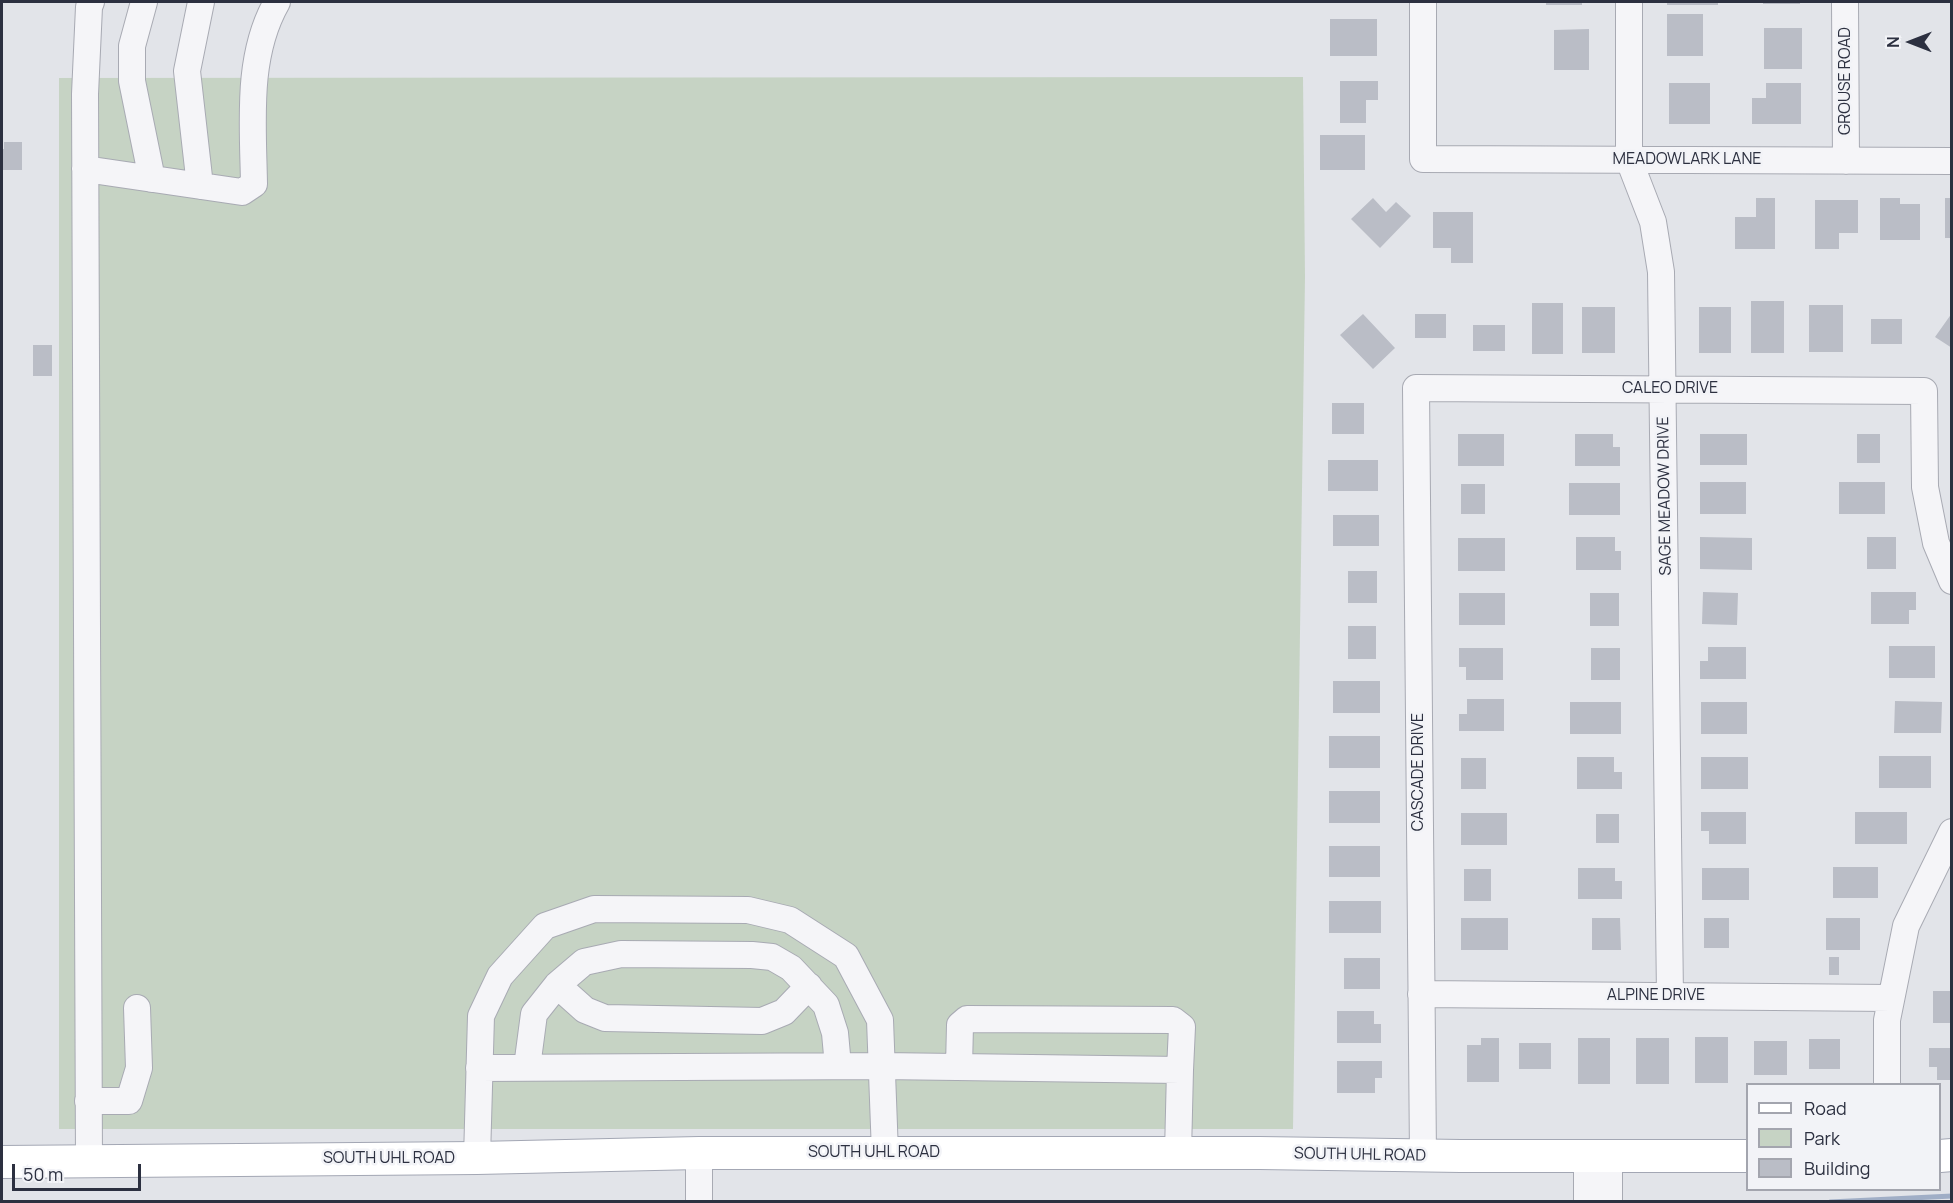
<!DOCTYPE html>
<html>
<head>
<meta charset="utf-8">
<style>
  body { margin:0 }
  #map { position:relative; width:1953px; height:1203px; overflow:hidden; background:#e2e4e9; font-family:Manrope,sans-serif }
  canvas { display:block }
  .frame { position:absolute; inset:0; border:3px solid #2c3040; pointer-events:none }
  .legend { position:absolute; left:1746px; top:1083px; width:195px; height:108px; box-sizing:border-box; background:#f2f3f7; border:2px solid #a3a5ae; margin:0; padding:8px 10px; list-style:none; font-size:18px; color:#2c3040 }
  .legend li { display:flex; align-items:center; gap:12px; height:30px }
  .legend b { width:30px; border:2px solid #a3a5ae }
  .north { position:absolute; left:1881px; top:12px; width:60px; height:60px; -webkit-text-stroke:4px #f2f3f7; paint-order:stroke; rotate:270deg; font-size:16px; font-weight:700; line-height:24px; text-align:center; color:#2c3040 }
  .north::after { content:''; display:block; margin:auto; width:21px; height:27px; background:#2c3040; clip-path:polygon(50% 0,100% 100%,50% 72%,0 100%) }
  .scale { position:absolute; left:12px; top:1164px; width:129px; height:27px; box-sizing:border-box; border:3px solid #2c3040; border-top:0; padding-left:8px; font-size:18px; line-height:21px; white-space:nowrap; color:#2c3040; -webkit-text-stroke:4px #f2f3f7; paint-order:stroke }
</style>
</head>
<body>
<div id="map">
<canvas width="1953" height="1203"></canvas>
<div class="frame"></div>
<ul class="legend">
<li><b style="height:8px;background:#fff"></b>Road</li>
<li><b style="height:16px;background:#c6d3c4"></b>Park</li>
<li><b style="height:16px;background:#babdc6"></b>Building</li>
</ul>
<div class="north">N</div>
<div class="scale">50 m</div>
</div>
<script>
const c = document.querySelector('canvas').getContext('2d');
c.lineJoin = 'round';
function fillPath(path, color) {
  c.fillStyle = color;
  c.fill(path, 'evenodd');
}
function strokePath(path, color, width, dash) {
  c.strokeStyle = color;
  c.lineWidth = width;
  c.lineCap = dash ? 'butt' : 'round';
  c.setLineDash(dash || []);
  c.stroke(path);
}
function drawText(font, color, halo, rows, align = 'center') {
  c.font = font + ' Manrope,sans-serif';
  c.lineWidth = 5;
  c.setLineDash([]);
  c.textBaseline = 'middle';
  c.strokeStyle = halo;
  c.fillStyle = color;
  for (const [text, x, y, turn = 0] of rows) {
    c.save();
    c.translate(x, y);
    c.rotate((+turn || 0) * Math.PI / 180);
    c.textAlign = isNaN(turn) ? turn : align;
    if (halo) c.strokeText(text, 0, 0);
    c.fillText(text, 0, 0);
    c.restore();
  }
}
const green = new Path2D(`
  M 1303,77 L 1305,277 L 1293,1129 L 59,1129 L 59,78 Z`);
const stream = new Path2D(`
  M 1830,1202 L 1952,1196`);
const building = new Path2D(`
  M 1546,2 L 1582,2 L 1582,5 L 1546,5 Z
  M 1667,2 L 1718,2 L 1718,5 L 1667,5 Z
  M 1763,2 L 1800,2 L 1800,4 L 1763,4 Z
  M 1667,14 L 1703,14 L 1703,56 L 1667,56 Z
  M 1330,19 L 1377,19 L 1377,56 L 1330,56 Z
  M 1764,28 L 1802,28 L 1802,69 L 1764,69 Z
  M 1589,29 L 1589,70 L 1554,70 L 1554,30 Z
  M 1340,81 L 1378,81 L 1378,100 L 1366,100 L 1366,123 L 1340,123 Z
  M 1669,83 L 1710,83 L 1710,124 L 1669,124 Z
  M 1766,83 L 1801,83 L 1801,124 L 1752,124 L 1752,98 L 1766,98 Z
  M 1320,135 L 1365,135 L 1365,170 L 1320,170 Z
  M 4,142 L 22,142 L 22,170 L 2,170 L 2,149 L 4,149 Z
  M 1373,198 L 1386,212 L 1396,202 L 1411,216 L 1380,248 L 1351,219 Z
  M 1756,198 L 1775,198 L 1775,249 L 1735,249 L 1735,217 L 1756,217 Z
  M 1880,198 L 1900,198 L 1900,204 L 1920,204 L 1920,240 L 1880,240 Z
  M 1945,198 L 1952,198 L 1952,238 L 1945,238 Z
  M 1815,200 L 1858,200 L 1858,233 L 1839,233 L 1839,249 L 1815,249 Z
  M 1433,212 L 1473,212 L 1473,263 L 1451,263 L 1451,248 L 1433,248 Z
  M 1751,301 L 1784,301 L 1784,353 L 1751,353 Z
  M 1532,303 L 1563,303 L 1563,354 L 1532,354 Z
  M 1809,305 L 1843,305 L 1843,352 L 1809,352 Z
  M 1582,307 L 1615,307 L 1615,353 L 1582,353 Z
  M 1699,307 L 1731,307 L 1731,353 L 1699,353 Z
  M 1952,313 L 1952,348 L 1935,337 Z
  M 1363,314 L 1395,348 L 1373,369 L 1340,335 Z
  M 1415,314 L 1446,314 L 1446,338 L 1415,338 Z
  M 1871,319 L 1902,319 L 1902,344 L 1871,344 Z
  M 1473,325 L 1505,325 L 1505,351 L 1473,351 Z
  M 33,345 L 52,345 L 52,376 L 33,376 Z
  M 1332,403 L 1364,403 L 1364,434 L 1332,434 Z
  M 1458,434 L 1504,434 L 1504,466 L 1458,466 Z
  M 1575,434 L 1613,434 L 1613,447 L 1620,447 L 1620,466 L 1575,466 Z
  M 1700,434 L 1747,434 L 1747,465 L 1700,465 Z
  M 1857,434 L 1880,434 L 1880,463 L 1857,463 Z
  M 1328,460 L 1378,460 L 1378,491 L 1328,491 Z
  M 1700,482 L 1746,482 L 1746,514 L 1700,514 Z
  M 1839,482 L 1885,482 L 1885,514 L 1839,514 Z
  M 1569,483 L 1620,483 L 1620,515 L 1569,515 Z
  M 1461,484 L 1485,484 L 1485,514 L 1461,514 Z
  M 1333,515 L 1379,515 L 1379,546 L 1333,546 Z
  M 1576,537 L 1615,537 L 1615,551 L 1621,551 L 1621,570 L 1576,570 Z
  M 1700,537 L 1752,538 L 1752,570 L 1700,569 Z
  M 1867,537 L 1896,537 L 1896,569 L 1867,569 Z
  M 1458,538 L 1505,538 L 1505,571 L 1458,571 Z
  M 1348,571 L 1377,571 L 1377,603 L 1348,603 Z
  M 1703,592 L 1738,593 L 1737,625 L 1702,624 Z
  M 1871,592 L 1916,592 L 1916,610 L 1909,610 L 1909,624 L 1871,624 Z
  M 1459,593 L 1505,593 L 1505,625 L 1459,625 Z
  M 1590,593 L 1619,593 L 1619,626 L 1590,626 Z
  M 1348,626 L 1376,626 L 1376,659 L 1348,659 Z
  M 1889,646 L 1935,646 L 1935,678 L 1889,678 Z
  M 1708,647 L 1746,647 L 1746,679 L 1700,679 L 1700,661 L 1708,661 Z
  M 1459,648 L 1503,648 L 1503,680 L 1466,680 L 1466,667 L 1459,667 Z
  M 1591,648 L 1620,648 L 1620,680 L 1591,680 Z
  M 1333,681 L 1380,681 L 1380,713 L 1333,713 Z
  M 1467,699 L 1504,699 L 1504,731 L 1459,731 L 1459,714 L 1467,714 Z
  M 1895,701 L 1942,702 L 1941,733 L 1894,733 Z
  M 1570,702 L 1621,702 L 1621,734 L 1570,734 Z
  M 1701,702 L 1747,702 L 1747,734 L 1701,734 Z
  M 1329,736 L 1380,736 L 1380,768 L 1329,768 Z
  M 1879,756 L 1931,756 L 1931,788 L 1879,788 Z
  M 1577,757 L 1614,757 L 1614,772 L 1622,772 L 1622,789 L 1577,789 Z
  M 1701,757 L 1748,757 L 1748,789 L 1701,789 Z
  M 1461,758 L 1486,758 L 1486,789 L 1461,789 Z
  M 1329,791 L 1380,791 L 1380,823 L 1329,823 Z
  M 1701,812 L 1746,812 L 1746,844 L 1709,844 L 1709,831 L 1701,831 Z
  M 1855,812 L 1907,812 L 1907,844 L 1855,844 Z
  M 1461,813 L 1507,813 L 1507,845 L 1461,845 Z
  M 1596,814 L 1619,814 L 1619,843 L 1596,843 Z
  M 1329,846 L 1380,846 L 1380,877 L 1329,877 Z
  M 1833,867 L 1878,867 L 1878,898 L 1833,898 Z
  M 1578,868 L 1615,868 L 1615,881 L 1622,881 L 1622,899 L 1578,899 Z
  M 1702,868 L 1749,868 L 1749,900 L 1702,900 Z
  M 1464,869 L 1491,869 L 1491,901 L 1464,901 Z
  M 1329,901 L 1381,901 L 1381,933 L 1329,933 Z
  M 1461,918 L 1508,918 L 1508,950 L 1461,950 Z
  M 1592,918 L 1620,918 L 1621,950 L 1592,950 Z
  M 1704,918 L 1729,918 L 1729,948 L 1704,948 Z
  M 1826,918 L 1860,918 L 1860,950 L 1826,950 Z
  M 1829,957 L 1839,957 L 1839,975 L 1829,975 Z
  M 1344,958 L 1380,958 L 1380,989 L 1344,989 Z
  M 1933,991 L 1952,991 L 1952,1023 L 1933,1023 Z
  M 1337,1011 L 1374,1011 L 1374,1024 L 1381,1024 L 1381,1043 L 1337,1043 Z
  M 1695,1037 L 1728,1037 L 1728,1083 L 1695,1083 Z
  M 1481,1038 L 1499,1038 L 1499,1082 L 1467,1082 L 1467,1045 L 1481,1045 Z
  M 1578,1038 L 1610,1038 L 1610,1084 L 1578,1084 Z
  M 1636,1038 L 1669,1038 L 1669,1084 L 1636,1084 Z
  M 1809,1039 L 1840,1039 L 1840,1069 L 1809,1069 Z
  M 1754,1041 L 1787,1041 L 1787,1075 L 1754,1075 Z
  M 1519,1043 L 1551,1043 L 1551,1069 L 1519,1069 Z
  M 1929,1048 L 1952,1048 L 1952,1080 L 1937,1080 L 1937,1067 L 1929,1067 Z
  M 1337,1061 L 1382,1061 L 1382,1078 L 1375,1078 L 1375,1093 L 1337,1093 Z`);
const minor = new Path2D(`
  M 144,2 L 132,46 L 132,81 L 152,179
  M 1423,2 L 1423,159 L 1952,161
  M 1629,2 L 1629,160 L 1653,222 L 1661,272 L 1670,996
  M 1845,2 L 1846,161
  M 85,169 L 242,192 L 254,184 C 253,123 246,56 277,2
  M 200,186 L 187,71 L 201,2
  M 557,985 L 585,1010 L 605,1018 L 762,1021 L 784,1012 L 809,986
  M 1421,994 L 1891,998
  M 527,1067 L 534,1014 L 557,985 L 584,962 L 621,954 L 752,955 L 772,957 L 791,968 L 826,1005 L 835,1033 L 838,1066
  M 959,1067 L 960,1025 L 967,1019 L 1173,1020 L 1182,1027 L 1180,1070
  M 479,1068 L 882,1066 L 1180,1070 L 1178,1153
  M 1887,1084 L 1887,1020 L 1906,926 L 1952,832
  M 88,1101 L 129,1101 L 139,1068 L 137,1008
  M 1423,1156 L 1416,388 L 1924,391 L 1925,487 L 1936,543 L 1952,581
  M 477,1158 L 481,1016 L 500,976 L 545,926 L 594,909 L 748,910 L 790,920 L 846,956 L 880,1020 L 885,1153
  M 89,1162 L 85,94 L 89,7 L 91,2
  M 699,1202 L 699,1153
  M 1587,1202 L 1587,1156
  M 1609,1202 L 1609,1156`);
const major = new Path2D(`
  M 1940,1156 L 1952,1155
  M 2,1162 L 477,1158 L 699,1153 L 1260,1153 L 1461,1156 L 1748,1156`);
const streetNames = [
  ["GROUSE ROAD",1846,81,-90],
  ["MEADOWLARK LANE",1687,160],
  ["CALEO DRIVE",1670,389],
  ["SAGE MEADOW DRIVE",1665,496,-91],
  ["CASCADE DRIVE",1419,772,-90],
  ["ALPINE DRIVE",1656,996],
  ["SOUTH UHL ROAD",874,1153],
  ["SOUTH UHL ROAD",1360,1155,1],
  ["SOUTH UHL ROAD",389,1159]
];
fillPath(green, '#c6d3c4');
strokePath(stream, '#a0aec6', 5);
fillPath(building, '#babdc6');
strokePath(minor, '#a8aab3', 28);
strokePath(major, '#a3a7b4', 34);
strokePath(minor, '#f5f5f8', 26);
strokePath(major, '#fff', 32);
drawText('16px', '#2c3040', '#f2f3f7', streetNames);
</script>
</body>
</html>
